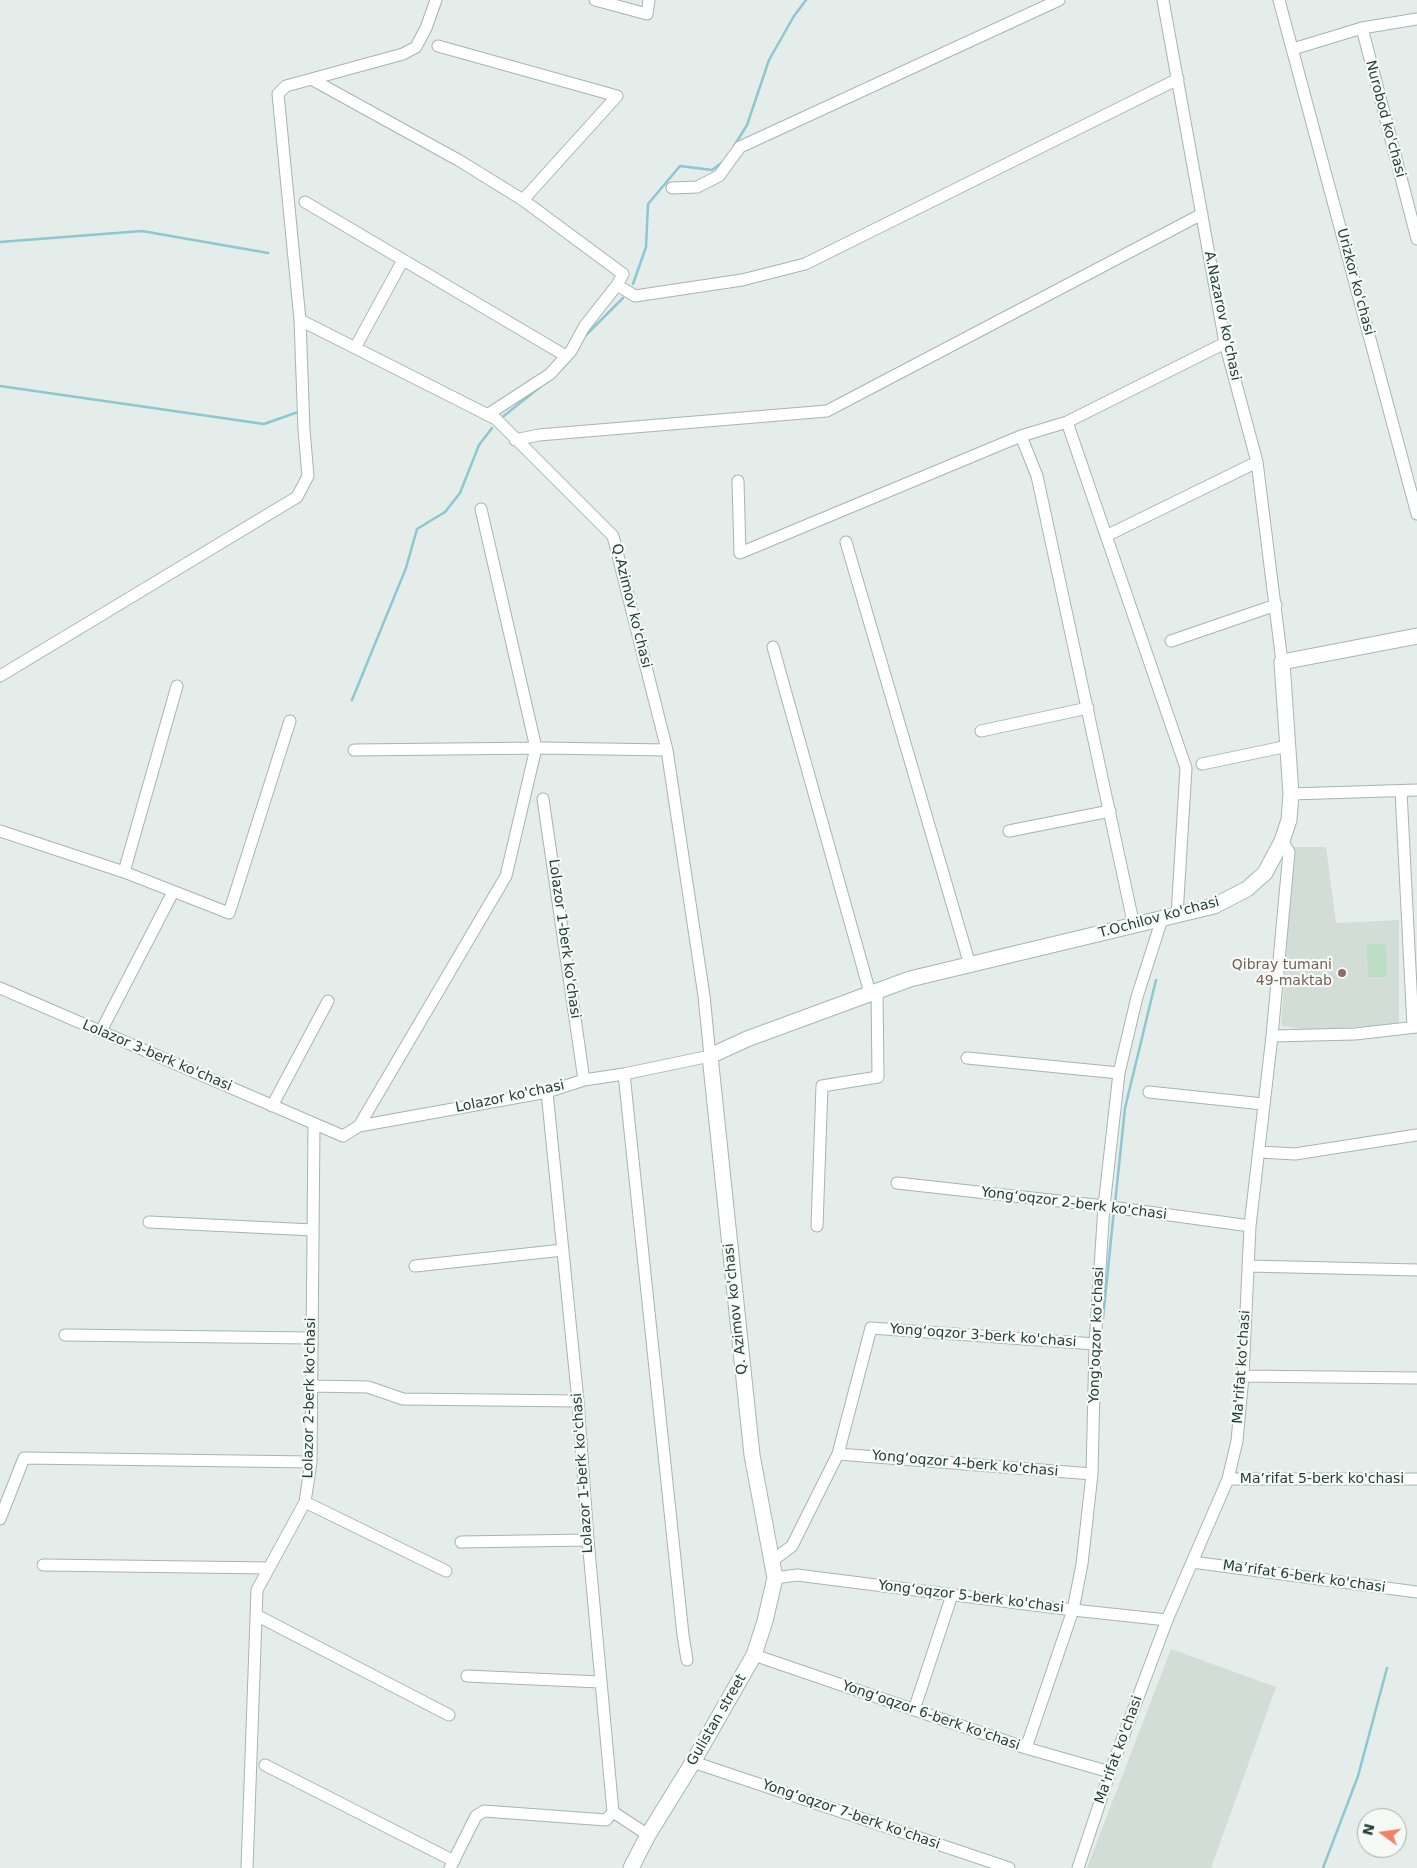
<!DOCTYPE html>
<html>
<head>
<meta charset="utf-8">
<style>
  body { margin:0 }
  #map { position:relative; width:1417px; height:1868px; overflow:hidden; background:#e4ede9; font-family:"DejaVu Sans",sans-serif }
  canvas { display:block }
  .north { position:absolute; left:1357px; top:1808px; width:50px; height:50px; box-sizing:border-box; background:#f5faf7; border:1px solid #a1afab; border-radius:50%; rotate:284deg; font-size:14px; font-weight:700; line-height:20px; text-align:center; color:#233f38 }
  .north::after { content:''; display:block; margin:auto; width:18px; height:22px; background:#f08360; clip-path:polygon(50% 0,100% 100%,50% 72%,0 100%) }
</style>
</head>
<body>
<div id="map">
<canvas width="1417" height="1868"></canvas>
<div class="north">N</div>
</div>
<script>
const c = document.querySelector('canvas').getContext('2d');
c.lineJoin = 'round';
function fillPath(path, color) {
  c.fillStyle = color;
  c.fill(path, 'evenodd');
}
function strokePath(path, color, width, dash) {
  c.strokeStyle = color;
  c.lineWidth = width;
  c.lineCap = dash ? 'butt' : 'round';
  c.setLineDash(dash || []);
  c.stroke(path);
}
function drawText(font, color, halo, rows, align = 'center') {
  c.font = font + ' "DejaVu Sans",sans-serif';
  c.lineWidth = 4.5;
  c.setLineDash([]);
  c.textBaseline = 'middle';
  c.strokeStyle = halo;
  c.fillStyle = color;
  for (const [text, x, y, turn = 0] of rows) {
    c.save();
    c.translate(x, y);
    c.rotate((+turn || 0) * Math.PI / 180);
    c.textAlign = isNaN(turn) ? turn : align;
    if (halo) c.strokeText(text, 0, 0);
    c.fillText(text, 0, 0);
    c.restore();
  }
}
const built = new Path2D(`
  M 1294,847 L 1326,847 L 1336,923 L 1399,920 L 1399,1024 L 1311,1030 L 1281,1026 Z
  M 1171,1649 L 1276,1687 L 1211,1868 L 1087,1868 Z`);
const green = new Path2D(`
  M 1367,944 L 1386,944 L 1387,977 L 1368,977 Z`);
const stream = new Path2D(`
  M 734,146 L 747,125 L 769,60 L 794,16 L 806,0
  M 0,242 L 142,231 L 268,253
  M 633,284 L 646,247 L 648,204 L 680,166 L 712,170 L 723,162
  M 585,336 L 623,298
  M 559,372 L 568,362
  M 0,386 L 264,424 L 298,412
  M 500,419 L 540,387
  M 352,700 L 406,568 L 417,529 L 445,512 L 460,493 L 479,445 L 492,428
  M 1115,1204 L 1125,1108 L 1156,980
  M 1103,1318 L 1114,1210
  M 1323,1868 L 1358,1776 L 1387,1668`);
const minor = new Path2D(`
  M 595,0 L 647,14 L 649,0
  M 1163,0 L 1225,343 L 1257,462 L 1282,662
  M 1279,0 L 1417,514
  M 1362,28 L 1417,239
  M 438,46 L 617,96 L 523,200
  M 1293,49 L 1362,28 L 1417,19
  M 313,80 L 460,161 L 523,200 L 623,274 L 617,285 L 584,327 L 571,351 L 550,374 L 487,415
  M 672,188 L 697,187 L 719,176 L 740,147 L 1059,0
  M 305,202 L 566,356
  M 617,285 L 635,296 L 742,280 L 805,264 L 1178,79
  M 355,348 L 403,260
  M 1067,422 L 1186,768 L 1177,915
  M 515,440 L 539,435 L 827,411 L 1202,214
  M 738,481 L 740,553 L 1021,436
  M 1106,536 L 1257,462
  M 846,542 L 970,965
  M 1171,641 L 1276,605
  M 773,647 L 870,993
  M 0,676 L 297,497 L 308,476 L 304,430 L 300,320 L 278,94 L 286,86 L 403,54 L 416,47 L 426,28 L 436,0
  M 981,731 L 1088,708
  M 354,750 L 543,748 L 667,750
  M 1202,764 L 1288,746
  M 1401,791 L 1413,1027
  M 1291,794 L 1417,790
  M 543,799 L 584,1080
  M 0,831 L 124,872 L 229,913 L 290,721
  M 1009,831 L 1110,811
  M 124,872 L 177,686
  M 1134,926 L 1037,476 L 1021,436 L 1067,422 L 1225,343
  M 0,988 L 343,1136 L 359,1126 L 547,1092 L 584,1080 L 624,1074 L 710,1056 L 704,996 L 667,750 L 613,536 L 496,419 L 300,320
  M 101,1031 L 173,892
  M 1272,1036 L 1355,1034 L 1417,1027
  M 967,1058 L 1119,1073
  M 624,1074 L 683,1635 L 687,1660
  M 547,1092 L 578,1401 L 588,1540 L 613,1812 L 648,1835
  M 1149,1092 L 1263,1104
  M 272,1106 L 328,1001
  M 359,1126 L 506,876 L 536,748 L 481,509
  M 1260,1152 L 1295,1154 L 1417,1135
  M 897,1183 L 1104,1206 L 1250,1226
  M 149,1222 L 313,1230
  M 817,1226 L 822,1086 L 878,1077 L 877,991
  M 415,1266 L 563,1250
  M 1248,1266 L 1417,1270
  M 65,1335 L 311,1338
  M 1243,1376 L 1417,1378
  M 311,1386 L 368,1387 L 403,1399 L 578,1401
  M 838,1454 L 1092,1474
  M 1228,1479 L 1417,1479
  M 305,1502 L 446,1571
  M 0,1519 L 24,1458 L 311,1462
  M 461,1542 L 588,1540
  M 772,1561 L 792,1546 L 838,1454 L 871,1328 L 1095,1344
  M 1192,1562 L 1417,1592
  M 43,1565 L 269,1568
  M 775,1578 L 797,1575 L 1073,1610 L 1167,1620
  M 256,1615 L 449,1715
  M 754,1655 L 1026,1748 L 1110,1772
  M 467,1676 L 600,1682
  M 914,1710 L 952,1595
  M 1026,1748 L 1073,1610 L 1082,1564 L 1092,1474 L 1095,1344 L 1104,1206 L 1119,1073 L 1137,997 L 1162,919
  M 693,1762 L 1009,1868
  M 265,1765 L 454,1861
  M 247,1868 L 257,1590 L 305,1502 L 311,1462 L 314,1124
  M 450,1868 L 476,1816 L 484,1811 L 606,1820 L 613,1812
  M 1078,1868 L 1110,1772 L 1167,1620 L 1228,1479 L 1237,1441 L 1243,1376 L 1250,1226 L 1272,1036 L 1289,852 L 1282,841`);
const secondary = new Path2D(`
  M 631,1868 L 648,1835 L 693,1762 L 754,1655 L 765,1621 L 775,1578 L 752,1455 L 710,1056 L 747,1039 L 910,979 L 1214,906 L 1247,889 L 1265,873 L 1282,841 L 1289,820 L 1291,794 L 1282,662 L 1417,636`);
const markers = [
  [1342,973,5,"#8d6e63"]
];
const streetNames = [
  ["Nurobod ko'chasi",1385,119,75],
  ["Urizkor ko'chasi",1355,282,75],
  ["A.Nazarov ko'chasi",1222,316,78],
  ["Q.Azimov ko'chasi",631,606,76],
  ["T.Ochilov ko'chasi",1159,918,-15],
  ["Lolazor 1-berk ko'chasi",564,939,82],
  ["Lolazor 3-berk ko'chasi",157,1056,23],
  ["Lolazor ko'chasi",510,1097,-12],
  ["Yong‘oqzor 2-berk ko'chasi",1074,1204,7],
  ["Q. Azimov ko'chasi",736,1309,-96],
  ["Yong'oqzor ko'chasi",1097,1335,-88],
  ["Yong‘oqzor 3-berk ko'chasi",983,1336,4],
  ["Ma'rifat ko'chasi",1242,1367,-86],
  ["Lolazor 2-berk ko'chasi",310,1398,-89],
  ["Yong‘oqzor 4-berk ko'chasi",965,1464,5],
  ["Lolazor 1-berk ko'chasi",583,1473,-94],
  ["Ma’rifat 5-berk ko'chasi",1322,1479],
  ["Ma’rifat 6-berk ko'chasi",1304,1577,8],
  ["Yong‘oqzor 5-berk ko'chasi",971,1597,7],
  ["Yong‘oqzor 6-berk ko'chasi",931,1716,19],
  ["Gulistan street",717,1720,-60],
  ["Ma'rifat ko'chasi",1119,1750,-70],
  ["Yong‘oqzor 7-berk ko'chasi",851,1815,19]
];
const educationNames = [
  ["Qibray tumani",1332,965],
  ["49-maktab",1332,981]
];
fillPath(built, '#d2ddd8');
fillPath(green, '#bddec6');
strokePath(stream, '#8dc7d1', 2.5);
strokePath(minor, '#a6b5b0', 13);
strokePath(secondary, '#a2b9b1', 17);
strokePath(minor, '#fff', 11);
strokePath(secondary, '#fff', 15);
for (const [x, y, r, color] of markers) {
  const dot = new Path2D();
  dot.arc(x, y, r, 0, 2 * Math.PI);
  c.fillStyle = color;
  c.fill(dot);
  strokePath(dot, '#f5faf7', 2);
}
drawText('14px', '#233f38', '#f5faf7', streetNames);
drawText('14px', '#785e54', '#f5faf7', educationNames, 'right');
</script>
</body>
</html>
